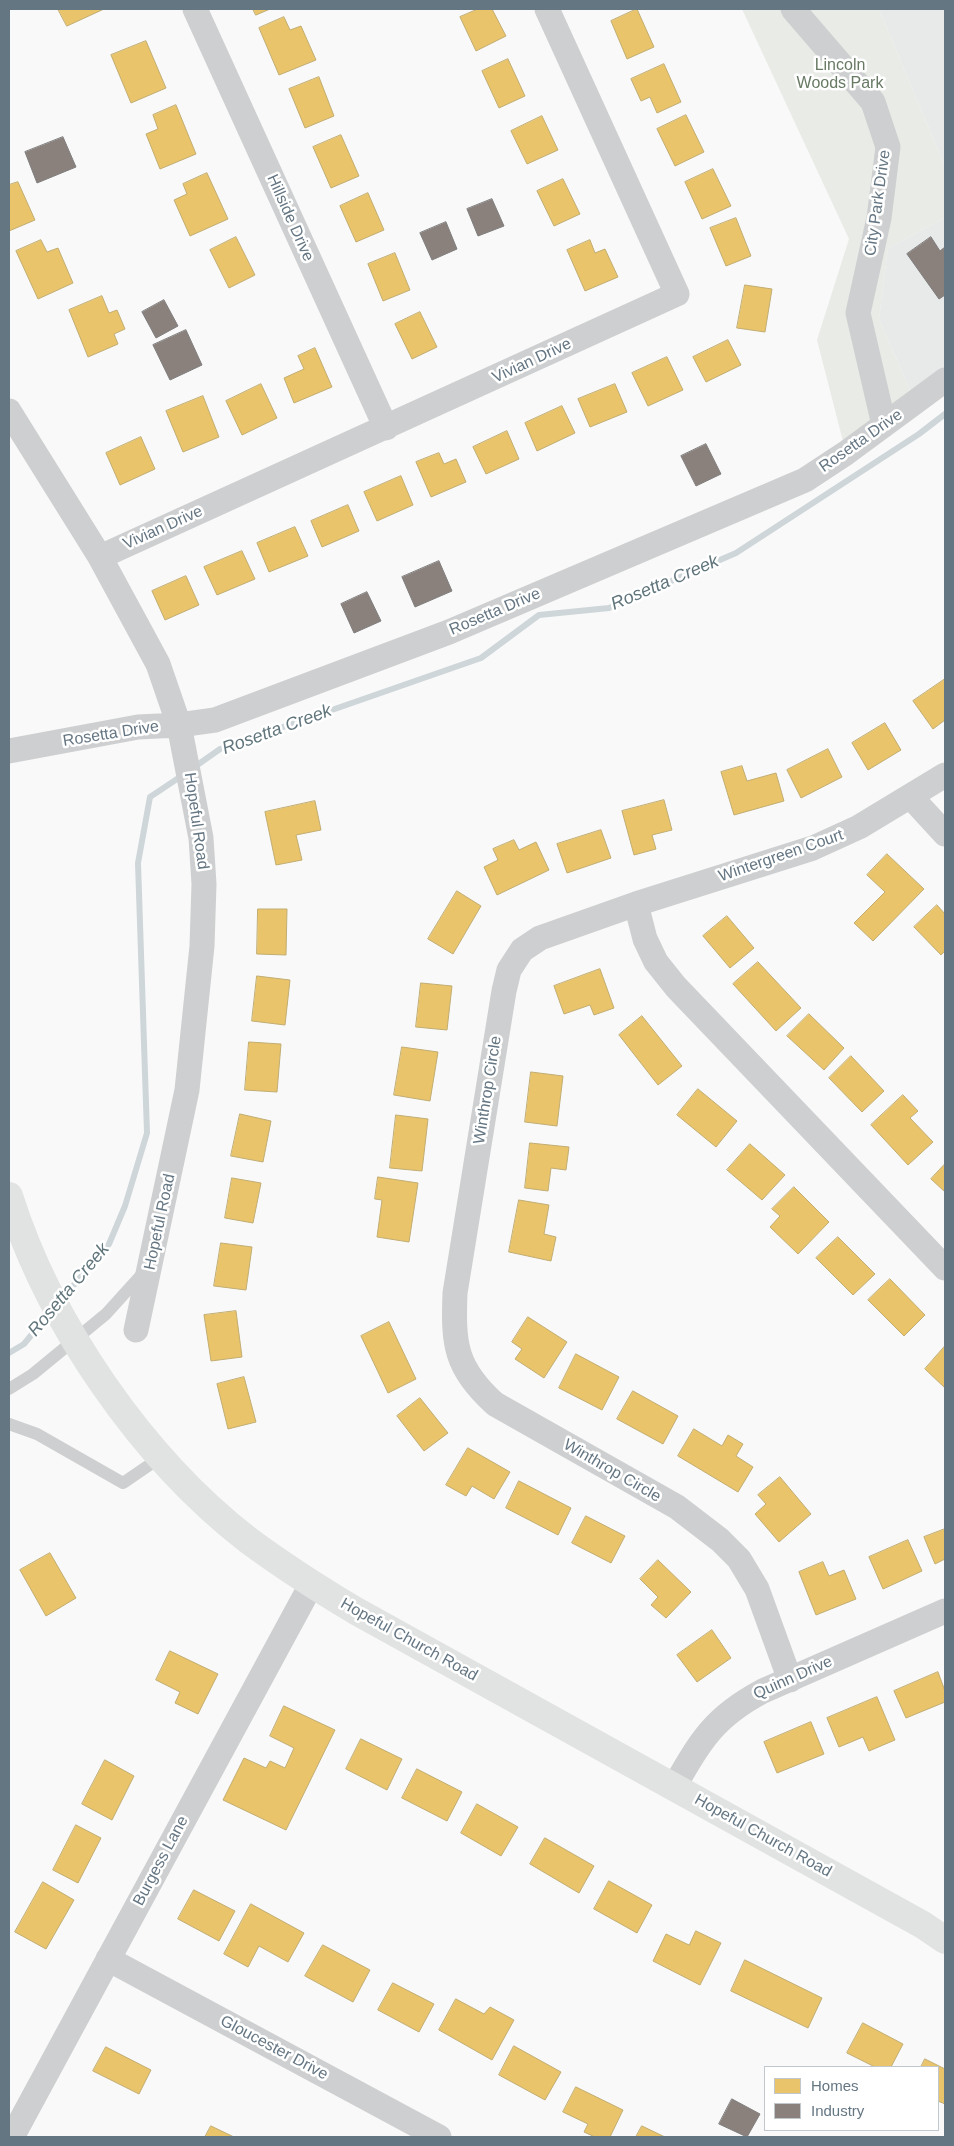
<!DOCTYPE html>
<html>
<head>
<meta charset="utf-8">
<style>
  body { margin:0 }
  #map { position:relative; width:954px; height:2146px; overflow:hidden; background:#f9f9f9; font-family:Arial,sans-serif }
  canvas { display:block }
  .frame { position:absolute; inset:0; border:10px solid #657683; pointer-events:none }
  .legend { position:absolute; left:764px; top:2066px; width:175px; height:65px; box-sizing:border-box; background:#fff; border:1px solid #c1c8cd; margin:0; padding:6px 9px; list-style:none; font-size:15px; color:#657683 }
  .legend li { display:flex; align-items:center; gap:10px; height:25px }
  .legend b { width:25px; border:1px solid #c1c8cd }
</style>
</head>
<body>
<div id="map">
<canvas width="954" height="2146"></canvas>
<div class="frame"></div>
<ul class="legend">
<li><b style="height:14px;background:#e9c46a"></b>Homes</li>
<li><b style="height:14px;background:#8a817c"></b>Industry</li>
</ul>
</div>
<script>
const c = document.querySelector('canvas').getContext('2d');
c.lineJoin = 'round';
function fillPath(path, color) {
  c.fillStyle = color;
  c.fill(path, 'evenodd');
}
function strokePath(path, color, width, dash) {
  c.strokeStyle = color;
  c.lineWidth = width;
  c.lineCap = dash ? 'butt' : 'round';
  c.setLineDash(dash || []);
  c.stroke(path);
}
function drawText(font, color, halo, rows, align = 'center') {
  c.font = font + ' Arial,sans-serif';
  c.lineWidth = 5;
  c.setLineDash([]);
  c.textBaseline = 'middle';
  c.strokeStyle = halo;
  c.fillStyle = color;
  for (const [text, x, y, turn = 0] of rows) {
    c.save();
    c.translate(x, y);
    c.rotate((+turn || 0) * Math.PI / 180);
    c.textAlign = isNaN(turn) ? turn : align;
    if (halo) c.strokeText(text, 0, 0);
    c.fillText(text, 0, 0);
    c.restore();
  }
}
const built = new Path2D(`
  M 879,9 L 945,9 L 945,167 Z
  M 945,218 L 945,380 L 915,402 L 879,319 L 888,248 Z`);
const green = new Path2D(`
  M 742,9 L 879,9 L 945,167 L 945,218 L 888,248 L 879,319 L 915,402 L 846,453 L 817,340 L 849,239 Z`);
const homes = new Path2D(`
  M 58,9 L 104,9 L 67,26 Z
  M 253,9 L 270,9 L 256,15 Z
  M 478,9 L 492,9 L 506,36 L 476,51 L 460,17 Z
  M 637,9 L 654,47 L 627,59 L 611,21 Z
  M 284,17 L 290,30 L 301,26 L 316,60 L 279,75 L 259,28 Z
  M 146,41 L 166,88 L 131,103 L 111,55 Z
  M 508,59 L 525,96 L 499,108 L 482,71 Z
  M 664,64 L 681,102 L 657,113 L 650,97 L 641,101 L 631,79 Z
  M 319,77 L 334,116 L 305,128 L 289,89 Z
  M 176,105 L 196,154 L 160,169 L 146,134 L 158,129 L 153,115 Z
  M 686,115 L 704,152 L 675,166 L 657,129 Z
  M 542,116 L 558,150 L 527,164 L 511,131 Z
  M 341,135 L 359,176 L 331,188 L 313,147 Z
  M 713,169 L 731,206 L 702,219 L 685,182 Z
  M 207,173 L 228,219 L 190,236 L 174,200 L 187,194 L 183,184 Z
  M 563,179 L 580,214 L 554,226 L 537,191 Z
  M 18,182 L 35,220 L 9,231 L 9,185 Z
  M 368,193 L 384,230 L 356,242 L 340,206 Z
  M 736,218 L 751,256 L 726,266 L 710,228 Z
  M 236,237 L 255,275 L 229,288 L 210,250 Z
  M 41,240 L 47,252 L 58,248 L 73,283 L 38,299 L 16,251 Z
  M 590,240 L 595,253 L 605,249 L 618,277 L 585,291 L 567,250 Z
  M 395,253 L 410,290 L 383,301 L 368,264 Z
  M 745,285 L 772,289 L 765,332 L 737,328 Z
  M 102,296 L 109,313 L 117,310 L 125,329 L 114,334 L 118,344 L 88,357 L 69,310 Z
  M 420,312 L 437,347 L 412,359 L 395,324 Z
  M 728,340 L 741,365 L 706,382 L 693,357 Z
  M 315,348 L 332,387 L 294,403 L 284,378 L 304,369 L 298,356 Z
  M 667,357 L 683,390 L 648,406 L 632,373 Z
  M 261,384 L 277,418 L 242,435 L 226,401 Z
  M 615,384 L 627,412 L 590,427 L 578,399 Z
  M 203,396 L 219,437 L 183,452 L 166,411 Z
  M 562,406 L 575,433 L 537,451 L 525,423 Z
  M 507,431 L 519,459 L 486,474 L 473,447 Z
  M 141,437 L 155,469 L 120,485 L 106,453 Z
  M 439,453 L 444,464 L 456,459 L 466,482 L 431,497 L 416,462 Z
  M 401,476 L 413,505 L 377,521 L 364,492 Z
  M 348,505 L 359,531 L 322,547 L 311,521 Z
  M 295,527 L 308,556 L 269,572 L 257,543 Z
  M 242,551 L 255,579 L 217,595 L 204,567 Z
  M 186,576 L 199,605 L 165,620 L 152,591 Z
  M 945,679 L 945,720 L 933,729 L 913,701 Z
  M 885,723 L 901,750 L 868,770 L 852,743 Z
  M 828,749 L 842,777 L 801,798 L 787,770 Z
  M 742,766 L 747,781 L 776,773 L 784,801 L 734,815 L 721,772 Z
  M 664,800 L 672,830 L 652,835 L 656,849 L 634,855 L 622,811 Z
  M 315,801 L 321,830 L 296,835 L 302,860 L 276,865 L 265,812 Z
  M 601,830 L 611,858 L 567,873 L 557,844 Z
  M 514,840 L 519,850 L 536,842 L 549,870 L 497,895 L 484,867 L 498,860 L 493,849 Z
  M 887,854 L 924,889 L 873,941 L 854,923 L 885,892 L 867,875 Z
  M 457,891 L 481,906 L 453,954 L 428,939 Z
  M 937,905 L 945,914 L 945,951 L 941,955 L 914,927 Z
  M 258,909 L 287,909 L 286,955 L 257,954 Z
  M 727,916 L 754,948 L 730,968 L 703,936 Z
  M 758,962 L 801,1008 L 776,1031 L 733,984 Z
  M 600,969 L 614,1008 L 594,1015 L 590,1005 L 564,1014 L 554,986 Z
  M 257,976 L 290,980 L 285,1025 L 252,1021 Z
  M 421,983 L 452,986 L 447,1030 L 416,1027 Z
  M 809,1014 L 844,1048 L 824,1070 L 787,1036 Z
  M 642,1016 L 682,1066 L 658,1085 L 619,1035 Z
  M 249,1042 L 281,1044 L 277,1092 L 245,1090 Z
  M 402,1047 L 438,1052 L 430,1101 L 394,1095 Z
  M 851,1056 L 884,1091 L 862,1112 L 829,1078 Z
  M 531,1072 L 563,1076 L 557,1126 L 525,1122 Z
  M 698,1089 L 737,1121 L 716,1147 L 677,1115 Z
  M 903,1095 L 918,1111 L 910,1118 L 933,1142 L 908,1165 L 871,1125 Z
  M 240,1114 L 271,1121 L 263,1162 L 231,1156 Z
  M 396,1115 L 428,1119 L 422,1171 L 390,1168 Z
  M 530,1143 L 569,1147 L 566,1170 L 551,1168 L 548,1191 L 525,1188 Z
  M 750,1144 L 785,1175 L 762,1200 L 727,1170 Z
  M 945,1164 L 945,1192 L 931,1179 Z
  M 378,1177 L 418,1183 L 409,1242 L 377,1237 L 382,1200 L 375,1199 Z
  M 232,1178 L 261,1183 L 253,1223 L 225,1218 Z
  M 794,1187 L 829,1222 L 798,1254 L 770,1227 L 780,1216 L 772,1209 Z
  M 519,1200 L 549,1205 L 544,1234 L 556,1237 L 551,1261 L 509,1252 Z
  M 838,1237 L 875,1274 L 853,1295 L 816,1258 Z
  M 221,1243 L 252,1247 L 246,1290 L 214,1286 Z
  M 890,1279 L 925,1315 L 904,1336 L 868,1300 Z
  M 236,1311 L 242,1357 L 211,1361 L 204,1315 Z
  M 528,1317 L 567,1342 L 544,1378 L 515,1359 L 522,1349 L 512,1342 Z
  M 389,1322 L 416,1379 L 388,1393 L 361,1336 Z
  M 945,1346 L 945,1388 L 925,1369 Z
  M 576,1354 L 619,1377 L 602,1410 L 559,1388 Z
  M 244,1377 L 256,1422 L 228,1429 L 217,1384 Z
  M 633,1391 L 678,1416 L 663,1444 L 617,1419 Z
  M 420,1398 L 448,1433 L 424,1451 L 397,1416 Z
  M 694,1429 L 722,1446 L 728,1435 L 743,1444 L 736,1456 L 753,1467 L 738,1492 L 678,1456 Z
  M 468,1448 L 510,1472 L 494,1499 L 472,1486 L 466,1496 L 446,1485 Z
  M 780,1477 L 811,1514 L 779,1542 L 755,1514 L 766,1504 L 758,1495 Z
  M 519,1481 L 571,1508 L 558,1535 L 506,1508 Z
  M 586,1516 L 625,1536 L 611,1563 L 572,1543 Z
  M 945,1529 L 945,1559 L 935,1564 L 924,1537 Z
  M 908,1540 L 922,1571 L 883,1589 L 869,1557 Z
  M 50,1553 L 76,1598 L 46,1616 L 20,1570 Z
  M 658,1560 L 691,1592 L 666,1618 L 651,1605 L 658,1597 L 640,1579 Z
  M 823,1562 L 829,1576 L 844,1570 L 856,1599 L 816,1615 L 799,1572 Z
  M 712,1630 L 731,1658 L 697,1682 L 677,1655 Z
  M 170,1651 L 218,1674 L 198,1714 L 175,1703 L 180,1692 L 156,1680 Z
  M 938,1672 L 945,1691 L 945,1702 L 906,1718 L 894,1691 Z
  M 877,1697 L 895,1740 L 869,1751 L 863,1737 L 839,1747 L 827,1718 Z
  M 284,1706 L 335,1730 L 286,1830 L 223,1800 L 244,1758 L 266,1768 L 270,1761 L 285,1768 L 294,1748 L 270,1736 Z
  M 811,1722 L 824,1754 L 777,1773 L 764,1742 Z
  M 361,1739 L 402,1759 L 387,1790 L 346,1769 Z
  M 105,1760 L 134,1776 L 112,1820 L 82,1804 Z
  M 417,1769 L 462,1792 L 447,1821 L 402,1798 Z
  M 477,1804 L 518,1827 L 501,1856 L 461,1833 Z
  M 76,1825 L 101,1838 L 78,1883 L 53,1870 Z
  M 545,1838 L 594,1866 L 579,1893 L 530,1864 Z
  M 609,1881 L 652,1905 L 637,1933 L 594,1909 Z
  M 43,1882 L 74,1900 L 46,1949 L 15,1932 Z
  M 194,1890 L 235,1911 L 219,1941 L 178,1919 Z
  M 251,1904 L 304,1933 L 288,1962 L 259,1946 L 248,1967 L 224,1954 Z
  M 696,1931 L 721,1943 L 700,1985 L 653,1961 L 666,1934 L 689,1945 Z
  M 323,1945 L 370,1970 L 353,2002 L 305,1976 Z
  M 745,1960 L 822,1998 L 808,2028 L 731,1991 Z
  M 393,1983 L 434,2004 L 419,2032 L 378,2010 Z
  M 456,1999 L 484,2014 L 490,2007 L 514,2020 L 492,2060 L 439,2030 Z
  M 863,2023 L 903,2044 L 891,2067 L 875,2067 L 847,2053 Z
  M 514,2046 L 561,2072 L 545,2100 L 499,2075 Z
  M 106,2047 L 151,2070 L 139,2094 L 93,2071 Z
  M 925,2059 L 945,2069 L 945,2104 L 938,2101 L 938,2067 L 921,2067 Z
  M 576,2087 L 623,2110 L 610,2137 L 595,2137 L 584,2132 L 588,2124 L 563,2112 Z
  M 211,2126 L 234,2137 L 205,2137 Z
  M 642,2126 L 665,2137 L 636,2137 Z`);
const industry = new Path2D(`
  M 63,137 L 76,167 L 37,183 L 25,152 Z
  M 492,199 L 504,226 L 478,236 L 467,209 Z
  M 446,222 L 457,249 L 432,260 L 420,233 Z
  M 931,237 L 940,251 L 945,247 L 945,295 L 939,299 L 907,254 Z
  M 164,300 L 178,326 L 156,338 L 142,312 Z
  M 186,330 L 202,365 L 170,380 L 153,345 Z
  M 706,444 L 721,474 L 696,486 L 681,456 Z
  M 439,561 L 452,591 L 415,607 L 402,577 Z
  M 367,592 L 381,621 L 354,633 L 341,604 Z
  M 732,2099 L 760,2114 L 747,2137 L 719,2124 Z`);
const stream = new Path2D(`
  M 193,768 L 220,749 L 481,658 L 539,615 L 609,608 L 736,553 L 919,434 L 945,414
  M 61,1300 L 109,1244 L 125,1206 L 147,1133 L 138,863 L 150,797 L 183,775
  M 9,1353 L 24,1344 L 51,1311`);
const service = new Path2D(`
  M 9,1389 L 33,1374 L 106,1314 L 144,1272
  M 9,1424 L 37,1434 L 123,1483 L 161,1457`);
const minor = new Path2D(`
  M 195,9 L 386,428
  M 793,9 L 873,102 L 888,147 L 879,218 L 858,313 L 884,425
  M 9,411 L 100,557 L 158,664 L 179,725 L 201,838 L 204,884 L 202,946 L 187,1090 L 136,1330
  M 100,557 L 677,294 L 547,9
  M 9,751 L 138,727 L 179,725 L 215,720 L 449,632 L 805,480 L 846,453 L 945,380
  M 911,797 L 945,834
  M 636,904 L 645,939 L 656,962 L 676,987 L 945,1268
  M 790,1680 L 757,1589 L 739,1559 L 720,1540 L 677,1507 L 495,1404 C 455,1368 453,1344 455,1293 L 504,991 L 509,970 L 522,950 L 540,938 L 636,904 L 813,848 L 859,827 L 945,775
  M 674,1787 C 701,1740 714,1717 763,1691 L 945,1611
  M 108,1959 L 439,2137
  M 12,2137 L 311,1585`);
const secondary = new Path2D(`
  M 9,1196 C 49,1323 142,1458 248,1540 C 283,1566 319,1589 356,1611 L 923,1925 L 945,1940`);
const parkNames = [
  ["Lincoln",840,66],
  ["Woods Park",840,84]
];
const streetNames = [
  ["City Park Drive",878,203,-82],
  ["Hillside Drive",290,218,66],
  ["Vivian Drive",532,361,-25],
  ["Rosetta Drive",861,441,-35],
  ["Vivian Drive",163,528,-24],
  ["Rosetta Drive",495,612,-23],
  ["Rosetta Drive",111,734,-9],
  ["Hopeful Road",196,821,82],
  ["Wintergreen Court",781,856,-19],
  ["Winthrop Circle",488,1090,-81],
  ["Hopeful Road",160,1222,-78],
  ["Winthrop Circle",612,1471,30],
  ["Hopeful Church Road",409,1640,29],
  ["Quinn Drive",793,1678,-24],
  ["Hopeful Church Road",763,1836,29],
  ["Burgess Lane",161,1861,-62],
  ["Gloucester Drive",274,2048,28]
];
const waterNames = [
  ["Rosetta Creek",665,583,-23],
  ["Rosetta Creek",277,730,-20],
  ["Rosetta Creek",69,1290,-50]
];
fillPath(built, '#e8e9e9');
fillPath(green, '#e8ebe6');
fillPath(homes, '#e9c46a');
strokePath(homes, '#c1ad72', 1);
fillPath(industry, '#8a817c');
strokePath(industry, '#7f7e7e', 1);
strokePath(stream, '#ced6d9', 6);
strokePath(service, '#cecfd0', 12);
strokePath(minor, '#cecfd0', 25);
strokePath(secondary, '#e1e2e2', 28);
drawText('16px', '#687a64', '#fff', parkNames);
drawText('16px', '#657683', '#fff', streetNames);
drawText('italic 18px', '#60757c', '#fff', waterNames);
</script>
</body>
</html>
